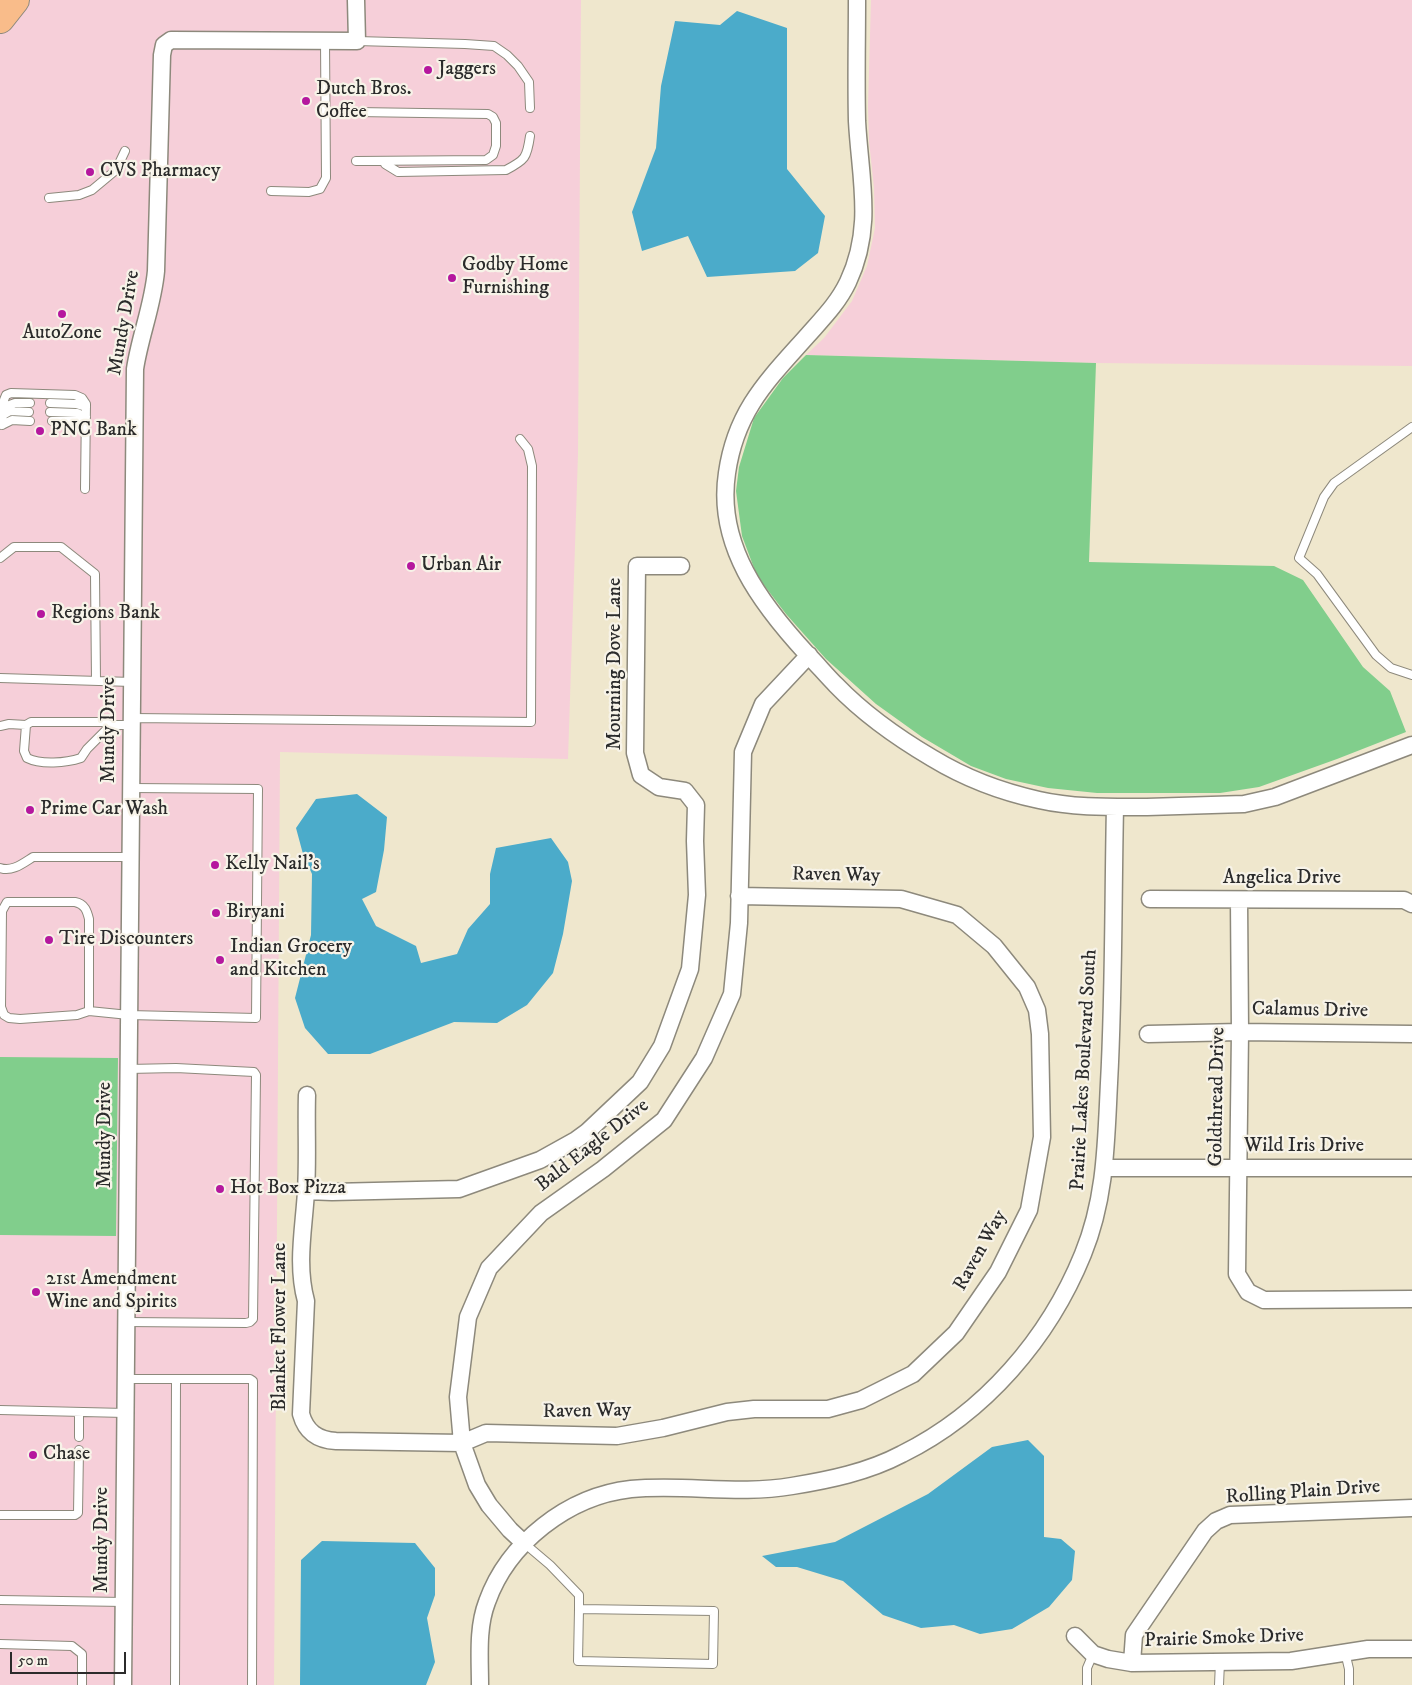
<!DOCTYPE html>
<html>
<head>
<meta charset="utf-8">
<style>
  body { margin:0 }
  #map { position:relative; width:1412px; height:1685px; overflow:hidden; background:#efe7cd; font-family:"IM FELL DW Pica",serif }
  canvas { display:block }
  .scale { position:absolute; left:10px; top:1652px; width:116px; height:22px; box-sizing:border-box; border:2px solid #2b2b2b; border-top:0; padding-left:6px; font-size:15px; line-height:18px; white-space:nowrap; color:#2b2b2b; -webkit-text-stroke:4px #f7f3e8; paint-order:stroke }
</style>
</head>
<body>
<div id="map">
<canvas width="1412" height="1685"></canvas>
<div class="scale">50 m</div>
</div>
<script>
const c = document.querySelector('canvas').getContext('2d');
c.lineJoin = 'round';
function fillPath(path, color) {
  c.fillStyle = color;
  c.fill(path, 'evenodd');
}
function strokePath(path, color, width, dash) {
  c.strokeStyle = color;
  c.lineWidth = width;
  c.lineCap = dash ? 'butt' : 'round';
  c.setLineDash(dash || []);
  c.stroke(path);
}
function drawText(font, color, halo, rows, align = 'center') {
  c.font = font + ' "IM FELL DW Pica",serif';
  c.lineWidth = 4.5;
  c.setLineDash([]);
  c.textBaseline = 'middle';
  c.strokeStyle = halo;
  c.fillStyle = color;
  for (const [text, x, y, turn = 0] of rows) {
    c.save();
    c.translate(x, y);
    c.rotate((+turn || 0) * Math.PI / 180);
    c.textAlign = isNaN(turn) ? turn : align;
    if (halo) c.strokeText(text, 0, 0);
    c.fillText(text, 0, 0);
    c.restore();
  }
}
const built = new Path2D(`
  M 0,0 L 581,0 L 578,454 L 568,759 L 280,752 L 274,1685 L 0,1685 Z
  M 871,0 L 1412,0 L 1412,366 L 1096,363 L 806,355 L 824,338 L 852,301 L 867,266 L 875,228 L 874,188 L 869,141 L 868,106 Z`);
const green = new Path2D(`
  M 806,355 L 1096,363 L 1089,562 L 1274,566 L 1303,580 L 1363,667 L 1390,691 L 1406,732 L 1337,759 L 1259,787 L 1220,793 L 1097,793 L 1048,788 L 1006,779 L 971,766 L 922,737 L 876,704 L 826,659 L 786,614 L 757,576 L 742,536 L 736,491 L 739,467 L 754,418 L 783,378 Z
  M 0,1057 L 118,1058 L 116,1236 L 0,1235 Z`);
const water = new Path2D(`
  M 737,11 L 787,28 L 787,169 L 825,216 L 818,253 L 795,271 L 707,277 L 688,236 L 642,251 L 632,212 L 656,148 L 661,86 L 675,21 L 720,25 Z
  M 357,794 L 387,817 L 384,850 L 376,892 L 362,899 L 376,926 L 416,946 L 421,963 L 457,954 L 468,929 L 490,904 L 490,874 L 496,848 L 551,838 L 568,862 L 572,881 L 563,934 L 553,973 L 527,1005 L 497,1023 L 454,1022 L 370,1054 L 328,1054 L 305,1028 L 295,998 L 311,935 L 312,874 L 303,854 L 296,828 L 316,799 Z
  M 1028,1440 L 1044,1456 L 1044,1537 L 1061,1539 L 1075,1551 L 1072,1580 L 1049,1607 L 1012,1629 L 980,1634 L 954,1625 L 921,1628 L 883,1615 L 843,1581 L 797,1567 L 776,1567 L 762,1556 L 835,1542 L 928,1494 L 992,1447 Z
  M 322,1541 L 415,1543 L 435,1568 L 435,1595 L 427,1618 L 435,1662 L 426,1685 L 300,1685 L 301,1560 Z`);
const service = new Path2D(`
  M 357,41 L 465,44 L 494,46 L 507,55 L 518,66 L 529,82 L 530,108
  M 356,161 L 486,160 L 493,155 L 496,146 L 496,123 L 493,117 L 488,114 L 357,112
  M 384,161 L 385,164 L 398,172 L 506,170 C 525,160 527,158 530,136
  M 271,191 L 309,192 L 320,189 L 326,178 L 325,41
  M 49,198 L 79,195 L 92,190 L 116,170 L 125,151
  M 50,403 L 76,404 L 86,407
  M 4,407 L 15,403 L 30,403
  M 50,412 L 77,413 L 86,417
  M 3,415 L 10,411 L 29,412
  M 52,421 L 79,421 L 86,425
  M 2,425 L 4,400 L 6,395 L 11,393 L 75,395 L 82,398 L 86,404 L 85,489
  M 2,425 L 12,420 L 30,421
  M 1412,427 L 1334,483 L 1324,497 L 1299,558 L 1317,574 L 1376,655 L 1391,668 L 1412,675
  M 0,558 L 14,547 L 61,547 L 95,574 L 96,681
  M 0,678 L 132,682
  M 132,718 L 531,722 L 532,466 L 528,449 L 520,439
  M 111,725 L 87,749 L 81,758 C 66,763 41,765 27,758 L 24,751 L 26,725 L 31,722 L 103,722 L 111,725 L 131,725
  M 0,726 L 9,724 L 26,725
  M 0,868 C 12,872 22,864 33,857 L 130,857
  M 89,1011 L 89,919 C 87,911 85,904 75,902 L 7,902 L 2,911 L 1,1007 L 4,1015 L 9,1018 L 20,1019 L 77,1015 L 89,1011 L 129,1015 L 256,1018 L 258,789 L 131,788
  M 126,1322 L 246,1323 L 250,1322 L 253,1319 L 256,1075 L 254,1072 L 176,1068 L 128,1069
  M 126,1379 L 250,1379 L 253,1381 L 252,1685
  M 0,1410 L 125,1413
  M 79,1437 L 79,1412
  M 0,1515 L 75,1515 L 78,1513 L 79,1450
  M 524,1543 L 550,1565 L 579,1595 L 579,1609 L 714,1611 L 713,1664 L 578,1661 L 579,1609
  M 0,1600 L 124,1602
  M 0,1644 L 72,1646 L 82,1654 L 82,1685
  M 1345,1652 L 1349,1669 L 1349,1685
  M 175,1685 L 176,1380
  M 1087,1685 L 1087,1668 L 1093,1654
  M 1219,1685 L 1220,1662`);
const minor = new Path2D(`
  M 857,0 C 857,40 856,81 857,121 C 860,178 874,227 848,282 C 838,303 823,318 808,335 C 768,380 736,410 727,473 C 716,545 761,604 807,654 C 817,664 826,675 836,685 C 863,713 898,738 932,758 C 965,778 1002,792 1039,800 C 1074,808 1112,807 1147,807 C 1180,806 1212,805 1244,804 L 1275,797 L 1412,745
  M 1150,899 L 1404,900 L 1412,904
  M 1239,900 L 1240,1032 L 1237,1274 L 1248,1292 L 1264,1300 L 1412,1299
  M 1148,1034 L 1240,1032 L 1412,1034
  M 307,1095 C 306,1127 308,1159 306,1191 C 304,1228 296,1264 306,1301 L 301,1414 C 306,1432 318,1440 336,1441 L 462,1443 L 486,1433 L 617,1436 L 663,1428 L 727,1412 L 754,1409 L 828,1409 L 861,1400 L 913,1374 L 956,1333 L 998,1272 L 1029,1210 L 1042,1137 L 1040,1034 L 1037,1010 L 1027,987 L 994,946 L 957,915 L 901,899 L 739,896
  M 1105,1168 L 1412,1168
  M 306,1191 L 332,1192 L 459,1189 L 540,1160 L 576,1140 L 587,1132 L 640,1082 L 662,1046 L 690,969 L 697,895 L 695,841 L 696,805 L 685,791 L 659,787 L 641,775 L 635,753 L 637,566 L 681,566
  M 524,1543 L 510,1530 L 489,1505 L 477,1485 L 462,1443 L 458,1397 L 468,1317 L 489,1268 L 541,1213 L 603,1169 L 664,1120 L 704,1058 L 732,994 L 739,923 L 743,752 L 763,704 L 809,655
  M 1075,1636 L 1093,1654 L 1108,1659 L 1132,1663 L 1291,1661 L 1368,1649 L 1412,1649
  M 1132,1663 L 1134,1635 L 1205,1531 L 1216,1521 L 1230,1515 L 1412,1508
  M 123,1685 L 135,369 C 140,336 153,305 156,271 L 162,55 L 164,45 L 171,40 L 357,41 L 356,0
  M 480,1685 C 480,1658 477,1628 487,1602 C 508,1543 568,1496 631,1489 C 684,1484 739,1495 792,1486 C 829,1480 868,1472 902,1454 C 985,1413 1049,1338 1083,1254 C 1106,1198 1106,1142 1109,1083 C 1114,992 1113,899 1115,807`);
const motorway = new Path2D(`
  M 0,19 L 15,0`);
const markers = [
  [428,70,5,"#b5179e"],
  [306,101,5,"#b5179e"],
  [90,172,5,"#b5179e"],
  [452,278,5,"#b5179e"],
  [62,314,5,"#b5179e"],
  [40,431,5,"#b5179e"],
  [411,566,5,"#b5179e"],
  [41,614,5,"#b5179e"],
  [30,810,5,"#b5179e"],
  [215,865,5,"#b5179e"],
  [216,913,5,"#b5179e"],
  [49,940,5,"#b5179e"],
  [220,960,5,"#b5179e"],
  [220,1189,5,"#b5179e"],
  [36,1292,5,"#b5179e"],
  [33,1455,5,"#b5179e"]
];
const poiNames = [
  ["Jaggers",438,70],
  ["Dutch Bros.",316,90],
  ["Coffee",316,113],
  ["CVS Pharmacy",100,172],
  ["Godby Home",462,266],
  ["Furnishing",462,289],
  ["AutoZone",62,334,"center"],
  ["PNC Bank",50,431],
  ["Urban Air",421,566],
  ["Regions Bank",51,614],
  ["Prime Car Wash",40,810],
  ["Kelly Nail's",225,865],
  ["Biryani",226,913],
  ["Tire Discounters",59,940],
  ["Indian Grocery",230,948],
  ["and Kitchen",230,971],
  ["Hot Box Pizza",230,1189],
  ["21st Amendment",46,1280],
  ["Wine and Spirits",46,1303],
  ["Chase",43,1455]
];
const streetNames = [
  ["Mundy Drive",125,323,-80],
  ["Mourning Dove Lane",616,664,-90],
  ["Mundy Drive",110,730,-90],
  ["Raven Way",836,876,1],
  ["Angelica Drive",1282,879],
  ["Calamus Drive",1310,1011,1],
  ["Prairie Lakes Boulevard South",1085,1070,-87],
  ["Goldthread Drive",1218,1097,-89],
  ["Mundy Drive",106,1135,-90],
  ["Bald Eagle Drive",593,1146,-38],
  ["Wild Iris Drive",1304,1147],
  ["Raven Way",981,1251,-61],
  ["Blanket Flower Lane",281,1327,-90],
  ["Raven Way",587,1412,-1],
  ["Rolling Plain Drive",1303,1493,-4],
  ["Mundy Drive",103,1540,-90],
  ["Prairie Smoke Drive",1224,1639,-2]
];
fillPath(built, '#f6cfd9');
fillPath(green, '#81ce8c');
fillPath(water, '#4babca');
strokePath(service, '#8d897c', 10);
strokePath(minor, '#8d897c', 19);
strokePath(motorway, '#8d897c', 30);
strokePath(service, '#fff', 8);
strokePath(minor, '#fff', 16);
strokePath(motorway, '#f9bc8a', 28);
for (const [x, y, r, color] of markers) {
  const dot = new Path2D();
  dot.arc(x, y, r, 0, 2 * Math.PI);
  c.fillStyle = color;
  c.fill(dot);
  strokePath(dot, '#f7f3e8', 2);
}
drawText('20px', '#2b2b2b', '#f7f3e8', poiNames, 'left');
drawText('20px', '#2b2b2b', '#f7f3e8', streetNames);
</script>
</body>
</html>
